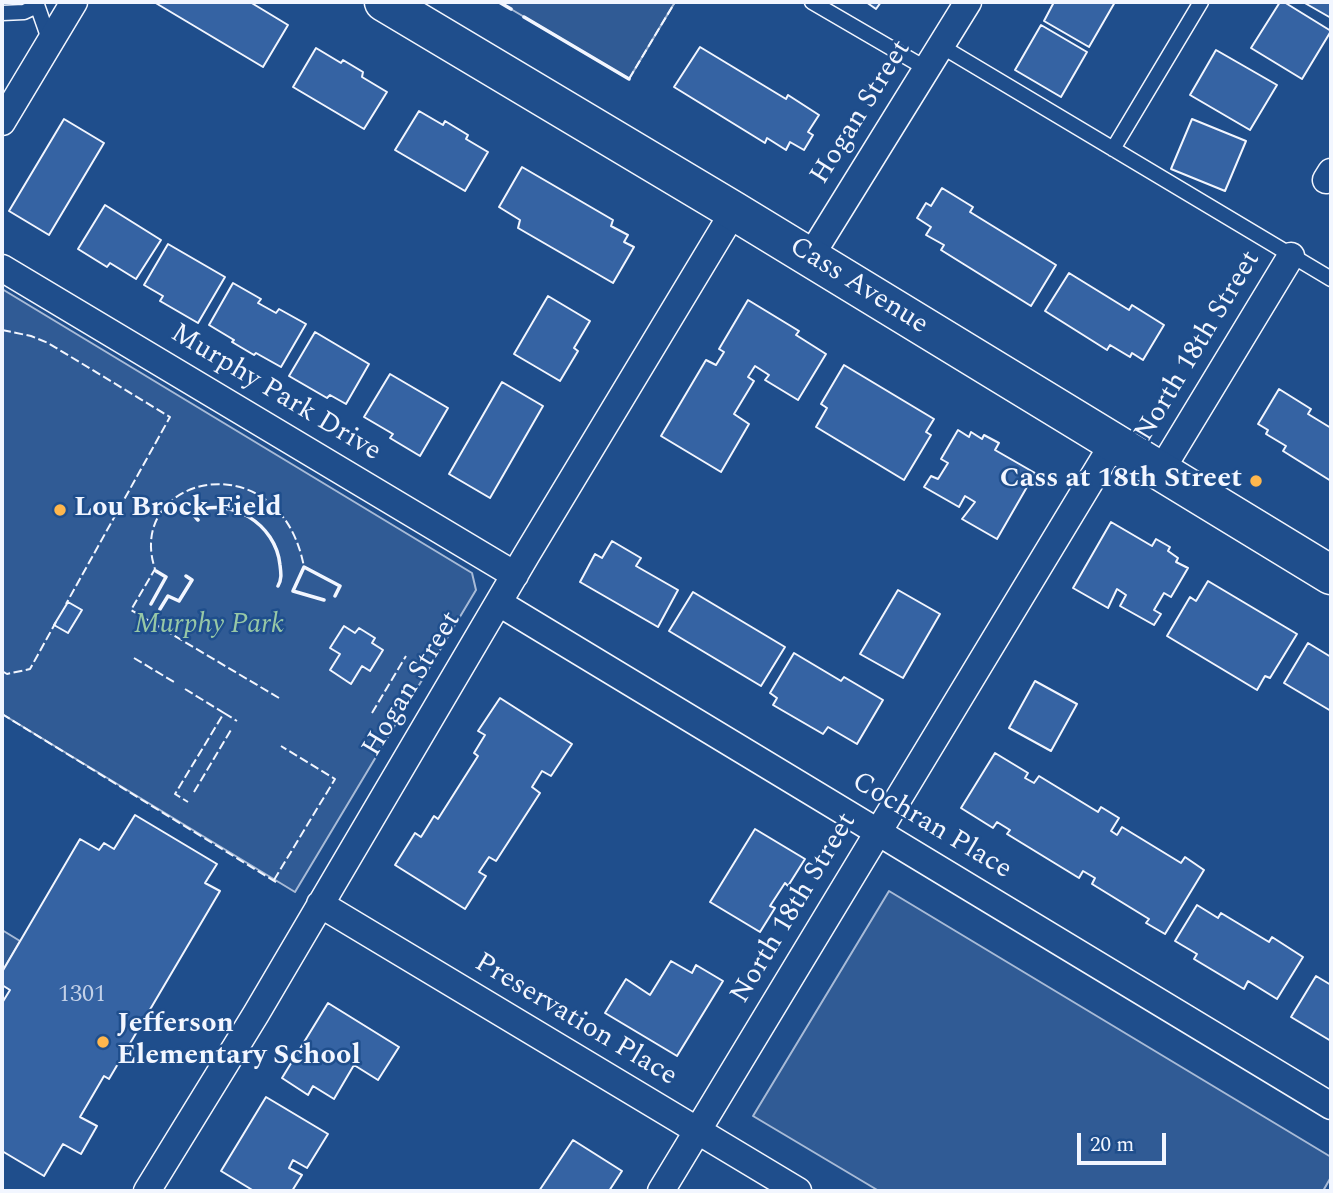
<!DOCTYPE html>
<html>
<head>
<meta charset="utf-8">
<style>
  body { margin:0 }
  #map { position:relative; width:1333px; height:1193px; overflow:hidden; background:#1f4e8c; font-family:Spectral,serif }
  canvas { display:block }
  .frame { position:absolute; inset:0; border:4px solid #f2f6ff; pointer-events:none }
  .scale { position:absolute; left:1077px; top:1133px; width:89px; height:32px; box-sizing:border-box; border:4px solid #f2f6ff; border-top:0; padding-left:9px; font-size:21px; line-height:24px; white-space:nowrap; color:#f2f6ff; -webkit-text-stroke:5px #1f4e8c; paint-order:stroke }
</style>
</head>
<body>
<div id="map">
<canvas width="1333" height="1193"></canvas>
<div class="frame"></div>
<div class="scale">20 m</div>
</div>
<script>
const c = document.querySelector('canvas').getContext('2d');
c.lineJoin = 'round';
function fillPath(path, color) {
  c.fillStyle = color;
  c.fill(path, 'evenodd');
}
function strokePath(path, color, width, dash) {
  c.strokeStyle = color;
  c.lineWidth = width;
  c.lineCap = dash ? 'butt' : 'round';
  c.setLineDash(dash || []);
  c.stroke(path);
}
function drawText(font, color, halo, rows, align = 'center') {
  c.font = font + ' Spectral,serif';
  c.lineWidth = 5;
  c.setLineDash([]);
  c.textBaseline = 'middle';
  c.strokeStyle = halo;
  c.fillStyle = color;
  for (const [text, x, y, turn = 0] of rows) {
    c.save();
    c.translate(x, y);
    c.rotate((+turn || 0) * Math.PI / 180);
    c.textAlign = isNaN(turn) ? turn : align;
    if (halo) c.strokeText(text, 0, 0);
    c.fillText(text, 0, 0);
    c.restore();
  }
}
const green = new Path2D(`
  M 499,2 L 675,2 L 629,79 Z
  M 2,289 L 472,573 L 476,590 L 295,892 L 2,714 Z
  M 889,891 L 1331,1157 L 1331,1177 L 1323,1191 L 879,1191 L 753,1116 Z
  M 2,930 L 20,941 L 2,972 Z`);
const building = new Path2D(`
  M 154,2 L 250,2 L 288,25 L 263,67 Z
  M 866,2 L 881,2 L 876,9 Z
  M 1054,2 L 1115,2 L 1089,47 L 1044,21 Z
  M 1280,2 L 1284,2 L 1331,31 L 1302,79 L 1251,48 Z
  M 1303,2 L 1331,2 L 1331,18 Z
  M 1041,25 L 1087,52 L 1061,97 L 1015,70 Z
  M 700,47 L 786,99 L 788,95 L 819,115 L 808,132 L 813,135 L 804,150 L 790,142 L 786,150 L 767,138 L 765,143 L 674,87 Z
  M 316,48 L 341,63 L 343,60 L 363,72 L 362,77 L 387,92 L 364,129 L 293,87 Z
  M 1216,50 L 1277,85 L 1250,130 L 1190,95 Z
  M 419,111 L 443,125 L 445,121 L 468,135 L 466,139 L 488,152 L 465,191 L 395,150 Z
  M 64,119 L 104,143 L 49,235 L 9,211 Z
  M 1192,119 L 1246,141 L 1225,191 L 1171,169 Z
  M 522,167 L 613,220 L 611,226 L 628,235 L 624,242 L 634,247 L 613,283 L 518,228 L 520,220 L 499,207 Z
  M 942,188 L 973,207 L 970,212 L 1056,265 L 1031,306 L 941,250 L 944,245 L 926,235 L 931,227 L 917,218 L 926,203 L 931,206 Z
  M 105,205 L 161,240 L 136,279 L 110,263 L 107,267 L 78,249 Z
  M 168,244 L 225,277 L 198,323 L 160,301 L 163,296 L 144,285 Z
  M 1069,273 L 1129,310 L 1132,305 L 1164,325 L 1143,360 L 1132,353 L 1130,357 L 1110,345 L 1107,350 L 1045,311 Z
  M 233,283 L 261,299 L 258,303 L 276,313 L 279,309 L 306,324 L 281,367 L 256,353 L 254,355 L 232,342 L 234,340 L 209,325 Z
  M 548,296 L 590,321 L 574,348 L 578,351 L 560,381 L 514,354 Z
  M 748,300 L 799,331 L 796,335 L 826,354 L 798,400 L 765,380 L 769,375 L 755,366 L 748,377 L 754,381 L 734,414 L 749,424 L 721,472 L 661,436 L 706,360 L 716,365 L 724,352 L 719,349 Z
  M 315,332 L 369,364 L 346,404 L 330,395 L 327,398 L 289,376 Z
  M 844,365 L 934,419 L 926,432 L 931,435 L 904,480 L 816,427 L 827,408 L 821,404 Z
  M 390,374 L 448,408 L 420,456 L 390,438 L 393,434 L 364,417 Z
  M 502,382 L 543,406 L 490,498 L 449,474 Z
  M 1279,389 L 1311,409 L 1308,414 L 1331,428 L 1331,481 L 1283,451 L 1286,446 L 1266,434 L 1268,430 L 1258,424 Z
  M 958,430 L 969,437 L 971,432 L 982,439 L 984,435 L 999,443 L 995,450 L 1035,473 L 997,539 L 962,519 L 975,502 L 965,496 L 959,507 L 924,487 L 931,476 L 938,479 L 948,463 L 941,459 Z
  M 1111,522 L 1152,546 L 1156,539 L 1170,547 L 1168,551 L 1178,558 L 1176,562 L 1188,568 L 1171,597 L 1164,593 L 1154,610 L 1161,614 L 1154,625 L 1120,606 L 1126,595 L 1117,589 L 1108,608 L 1073,588 Z
  M 612,541 L 641,558 L 636,566 L 678,590 L 658,627 L 580,582 L 595,554 L 602,558 Z
  M 1208,581 L 1297,634 L 1270,678 L 1265,676 L 1257,690 L 1167,636 L 1190,597 L 1196,601 Z
  M 898,590 L 940,614 L 903,678 L 860,654 Z
  M 693,592 L 785,647 L 761,686 L 669,631 Z
  M 68,602 L 82,610 L 68,633 L 54,625 Z
  M 344,626 L 355,633 L 359,628 L 375,638 L 372,643 L 383,650 L 370,671 L 362,666 L 351,684 L 330,670 L 340,654 L 330,648 Z
  M 1308,643 L 1331,657 L 1331,711 L 1284,683 Z
  M 794,653 L 841,681 L 844,677 L 883,700 L 857,744 L 828,727 L 823,734 L 773,705 L 777,698 L 770,693 Z
  M 1035,681 L 1077,704 L 1051,751 L 1009,728 Z
  M 500,698 L 572,744 L 551,776 L 542,771 L 532,787 L 540,793 L 496,861 L 489,857 L 479,872 L 486,876 L 465,909 L 395,865 L 415,833 L 421,837 L 434,816 L 438,819 L 478,756 L 474,753 L 485,735 L 478,731 Z
  M 995,753 L 1028,773 L 1025,778 L 1034,783 L 1039,776 L 1098,812 L 1101,807 L 1119,818 L 1111,831 L 1117,835 L 1122,827 L 1181,863 L 1185,857 L 1204,870 L 1165,934 L 1146,923 L 1149,919 L 1092,884 L 1095,878 L 1083,871 L 1079,878 L 1007,834 L 1010,830 L 997,822 L 993,828 L 961,808 Z
  M 135,815 L 217,864 L 205,883 L 220,891 L 109,1079 L 104,1076 L 80,1117 L 97,1126 L 81,1154 L 63,1144 L 44,1176 L 2,1151 L 2,1003 L 10,990 L 2,985 L 2,972 L 80,839 L 99,850 L 104,843 L 114,849 Z
  M 755,829 L 805,859 L 788,886 L 785,883 L 770,906 L 775,908 L 760,932 L 710,902 Z
  M 1197,905 L 1218,918 L 1221,913 L 1269,942 L 1272,937 L 1303,957 L 1277,999 L 1248,981 L 1244,989 L 1194,959 L 1197,954 L 1175,941 Z
  M 671,961 L 692,973 L 696,965 L 723,981 L 677,1056 L 605,1013 L 626,979 L 650,995 Z
  M 1316,976 L 1331,985 L 1331,1041 L 1291,1017 Z
  M 328,1003 L 399,1047 L 378,1080 L 354,1065 L 334,1099 L 313,1086 L 308,1095 L 282,1078 Z
  M 266,1097 L 328,1134 L 307,1168 L 293,1160 L 289,1168 L 302,1175 L 292,1191 L 254,1191 L 221,1171 Z
  M 573,1140 L 622,1171 L 609,1191 L 539,1191 Z`);
const lane = new Path2D(`
  M 36,2 L 50,42
  M 812,2 L 927,69
  M 2,13 L 24,12 L 37,6
  M 941,46 L 1331,279
  M 1113,149 L 1201,2`);
const street = new Path2D(`
  M 2,122 L 74,2
  M 1326,180 L 1331,172
  M 810,257 L 968,2
  M 2,268 L 515,575
  M 1160,472 L 1291,256
  M 499,603 L 1331,1106
  M 320,904 L 798,1191
  M 147,1191 L 256,1014 L 527,554 L 734,211
  M 661,1191 L 1113,444`);
const secondary = new Path2D(`
  M 384,2 L 734,211 L 1331,575`);
const fence = new Path2D(`
  M 629,79 L 675,2
  M 2,330 L 31,336 L 48,343 L 170,417 L 66,604
  M 134,658 L 174,682
  M 2,671 L 7,674 L 30,669 L 56,622
  M 185,689 L 224,713 L 175,794 L 188,802
  M 279,698 L 131,610 L 155,569 C 124,475 280,439 304,567
  M 224,713 L 237,721
  M 372,713 L 406,656
  M 2,714 L 279,884
  M 194,792 L 231,730
  M 274,880 L 335,779 L 281,746`);
const wall = new Path2D(`
  M 499,2 L 511,9
  M 524,17 L 629,79
  M 198,520 L 192,513 C 230,495 276,524 280,565 C 281,573 282,579 278,586
  M 324,600 L 293,591 L 304,567 L 340,586 L 335,596
  M 151,604 L 166,577 L 156,571
  M 160,609 L 168,596 L 179,601 L 192,580 L 186,576`);
const markers = [
  [1256,481,7,"#ffb74d"],
  [60,510,7,"#ffb74d"],
  [103,1042,7,"#ffb74d"]
];
const numberNames = [
  ["1301",82,996]
];
const streetNames = [
  ["Hogan Street",862,113,-58],
  ["Cass Avenue",858,287,32],
  ["North 18th Street",1199,347,-59],
  ["Murphy Park Drive",275,394,31],
  ["Hogan Street",413,685,-59],
  ["Cochran Place",931,827,31],
  ["North 18th Street",795,909,-59],
  ["Preservation Place",575,1021,31]
];
const poiNames = [
  ["Cass at 18th Street",1242,481,"right"],
  ["Lou Brock Field",74,510],
  ["Jefferson",117,1026],
  ["Elementary School",117,1058]
];
const parkNames = [
  ["Murphy Park",209,627]
];
fillPath(green, '#305b95');
strokePath(green, '#a8bbd7', 2);
fillPath(building, '#3563a3');
strokePath(building, '#f2f6ff', 2);
strokePath(lane, '#f2f6ff', 17);
strokePath(street, '#f2f6ff', 29);
strokePath(secondary, '#f2f6ff', 41);
strokePath(lane, '#1f4e8c', 14);
strokePath(street, '#1f4e8c', 26);
strokePath(secondary, '#1f4e8c', 38);
strokePath(fence, '#f2f6ff', 2, [9, 3.5]);
strokePath(wall, '#f2f6ff', 3.5);
for (const [x, y, r, color] of markers) {
  const dot = new Path2D();
  dot.arc(x, y, r, 0, 2 * Math.PI);
  c.fillStyle = color;
  c.fill(dot);
  strokePath(dot, '#1f4e8c', 2.5);
}
drawText('24px', '#c3d1e8', null, numberNames);
drawText('28px', '#f2f6ff', '#1f4e8c', streetNames);
drawText('bold 28px', '#f2f6ff', '#1f4e8c', poiNames, 'left');
drawText('italic 28px', '#97c8a6', '#1f4e8c', parkNames);
</script>
</body>
</html>
